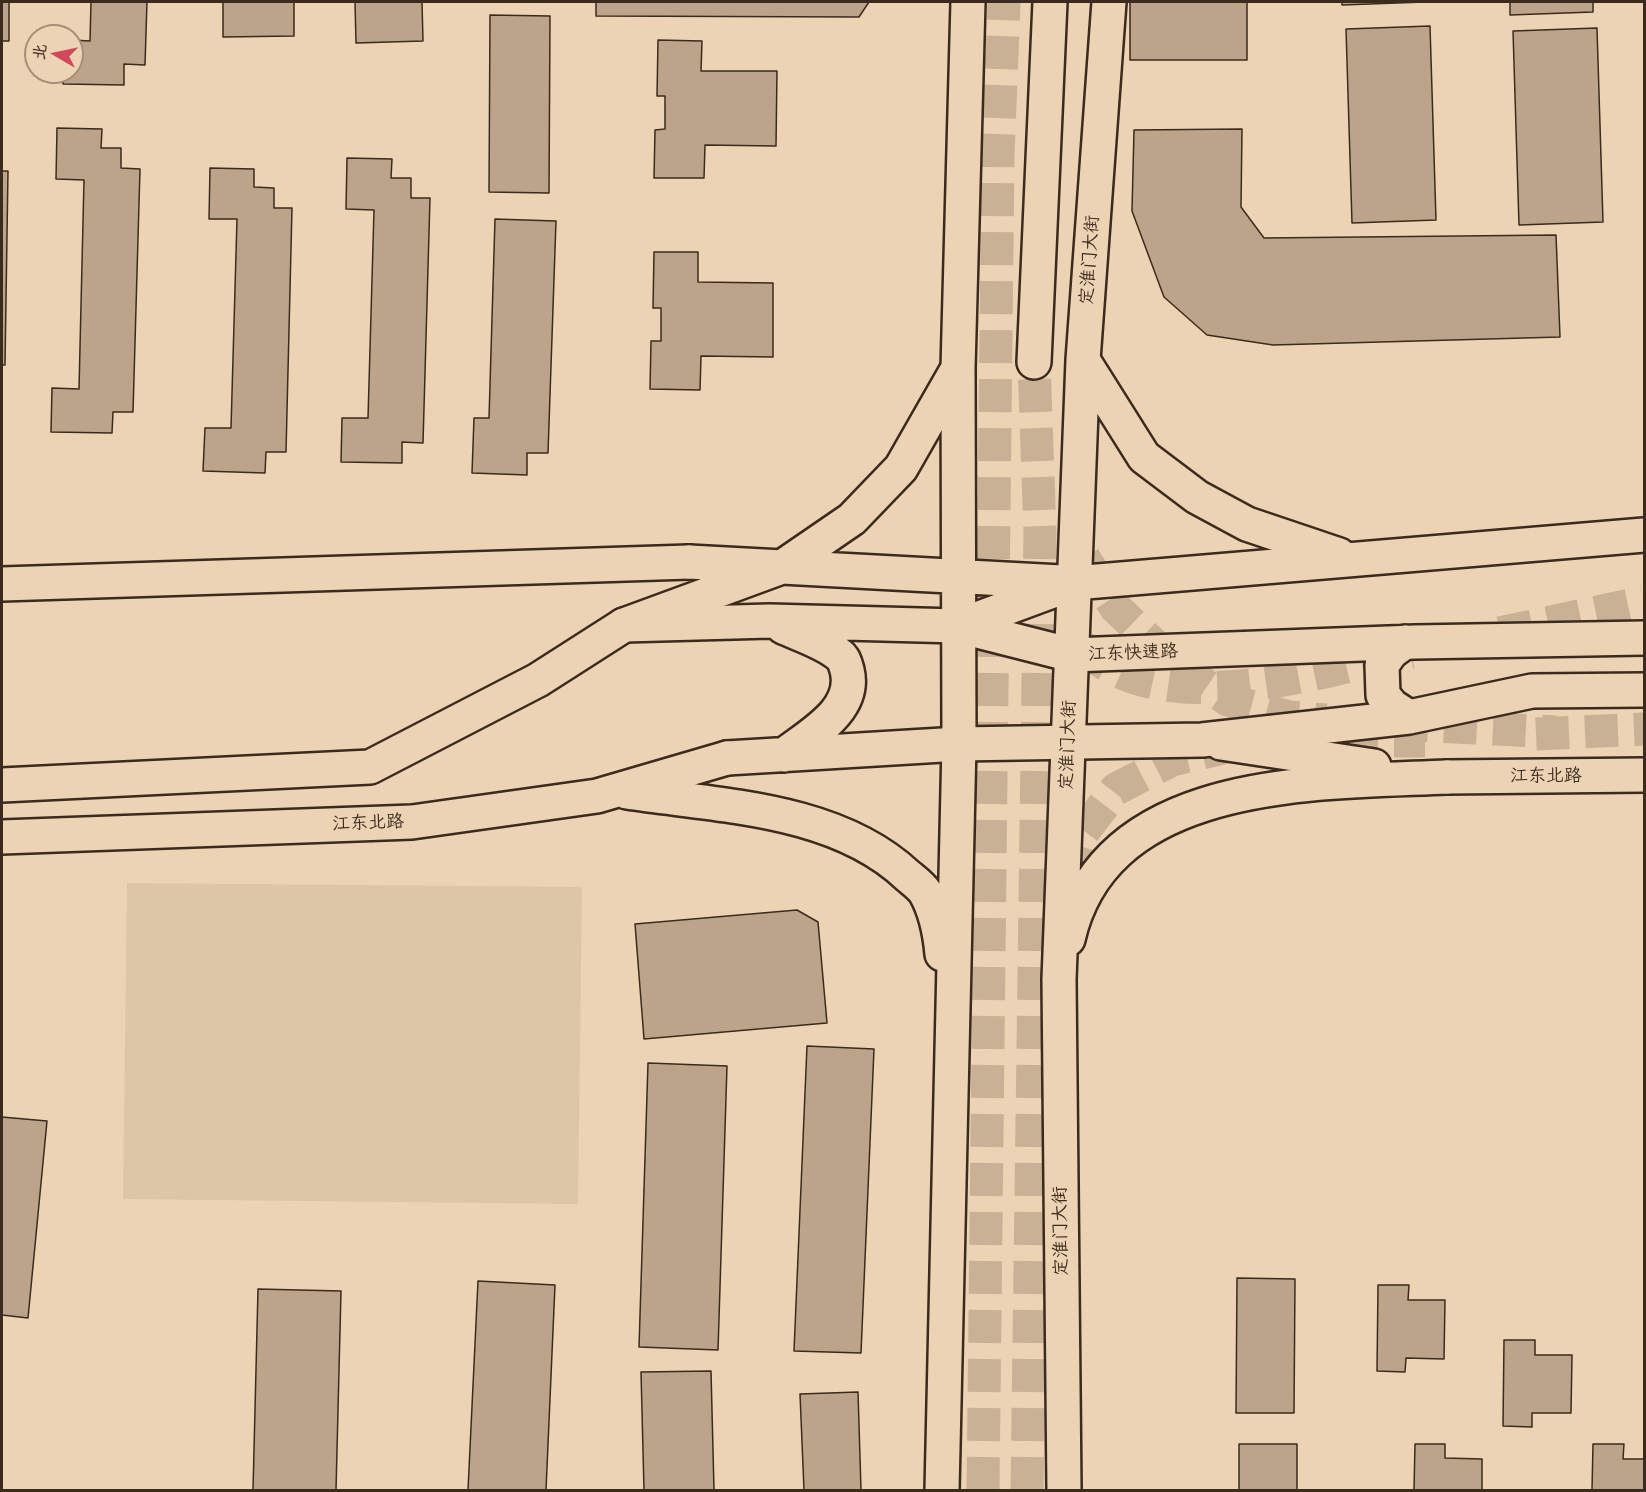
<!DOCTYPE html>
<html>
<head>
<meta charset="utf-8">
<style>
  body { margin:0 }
  #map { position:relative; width:1646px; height:1492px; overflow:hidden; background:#ecd3b4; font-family:"Playpen Sans","LXGW WenKai TC",sans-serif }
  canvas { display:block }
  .frame { position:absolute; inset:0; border:3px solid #3b2a1e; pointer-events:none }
  .north { position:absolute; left:24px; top:24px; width:60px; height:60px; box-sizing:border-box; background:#ecd3b4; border:2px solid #a58f78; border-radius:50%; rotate:279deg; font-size:16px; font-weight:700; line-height:24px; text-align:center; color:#3b2a1e }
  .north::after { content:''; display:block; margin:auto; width:21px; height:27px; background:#d1495b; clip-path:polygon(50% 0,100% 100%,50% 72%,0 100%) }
</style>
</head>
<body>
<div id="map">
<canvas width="1646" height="1492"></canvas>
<div class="frame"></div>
<div class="north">北</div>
</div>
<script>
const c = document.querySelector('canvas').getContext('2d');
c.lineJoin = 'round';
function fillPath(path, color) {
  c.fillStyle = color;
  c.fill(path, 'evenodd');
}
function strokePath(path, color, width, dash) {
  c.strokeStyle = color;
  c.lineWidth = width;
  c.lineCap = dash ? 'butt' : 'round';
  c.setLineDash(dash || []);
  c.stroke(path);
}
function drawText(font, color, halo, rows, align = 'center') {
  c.font = font + ' "Playpen Sans","LXGW WenKai TC",sans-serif';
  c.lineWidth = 4.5;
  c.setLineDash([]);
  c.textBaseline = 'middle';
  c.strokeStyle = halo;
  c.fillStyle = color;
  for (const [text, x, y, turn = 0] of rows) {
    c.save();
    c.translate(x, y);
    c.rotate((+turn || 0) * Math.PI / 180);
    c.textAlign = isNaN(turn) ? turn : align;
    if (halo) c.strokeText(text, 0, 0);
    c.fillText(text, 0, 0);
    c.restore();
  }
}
const built = new Path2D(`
  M 127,883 L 582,887 L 578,1204 L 123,1199 Z`);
const building = new Path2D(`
  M 2,2 L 9,2 L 9,41 L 2,41 Z
  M 91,2 L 147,2 L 145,65 L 124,64 L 124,85 L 63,84 L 63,72 L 72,72 L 72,40 L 90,41 Z
  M 223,2 L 294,2 L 294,36 L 223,37 Z
  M 355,2 L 422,2 L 423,41 L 356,43 Z
  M 596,2 L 869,2 L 859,17 L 596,16 Z
  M 1130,2 L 1247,2 L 1247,60 L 1130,60 Z
  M 1342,2 L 1425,2 L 1342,5 Z
  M 1510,2 L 1593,2 L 1593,12 L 1510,15 Z
  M 490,15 L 550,16 L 549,193 L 489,192 Z
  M 1430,26 L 1436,220 L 1352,223 L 1346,29 Z
  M 1597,28 L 1603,222 L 1519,225 L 1513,31 Z
  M 658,40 L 702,41 L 701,71 L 777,71 L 776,146 L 705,145 L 704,178 L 654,178 L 655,130 L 665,129 L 665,96 L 657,96 Z
  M 57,128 L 102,129 L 101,148 L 121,148 L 121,168 L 140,169 L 133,412 L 113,412 L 112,433 L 51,432 L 52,388 L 79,389 L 84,180 L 56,179 Z
  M 1242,129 L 1241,207 L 1264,238 L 1556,235 L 1560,337 L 1273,345 L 1207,335 L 1164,297 L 1132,211 L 1134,130 Z
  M 347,158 L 392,159 L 391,178 L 411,178 L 411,198 L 430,198 L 423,443 L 402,442 L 402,463 L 341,462 L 342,418 L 368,418 L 374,210 L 346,209 Z
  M 210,168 L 254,169 L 254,187 L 274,188 L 274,208 L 292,208 L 286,452 L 266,452 L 265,473 L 203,471 L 205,428 L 231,428 L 237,219 L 209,219 Z
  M 2,171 L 8,171 L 5,365 L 2,365 Z
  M 495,219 L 556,221 L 548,453 L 527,453 L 527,475 L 472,473 L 474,418 L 489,418 Z
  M 654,252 L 698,252 L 698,282 L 773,283 L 773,357 L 701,356 L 700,390 L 650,389 L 651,341 L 661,341 L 661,308 L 653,308 Z
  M 797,910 L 818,922 L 827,1023 L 644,1039 L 635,924 Z
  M 807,1046 L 874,1049 L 861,1353 L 794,1351 Z
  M 648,1063 L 727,1066 L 718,1350 L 639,1347 Z
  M 2,1117 L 47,1121 L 28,1318 L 2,1315 Z
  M 1237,1278 L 1295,1279 L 1294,1413 L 1236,1413 Z
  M 478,1281 L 555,1285 L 546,1490 L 468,1490 Z
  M 1378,1285 L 1409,1285 L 1408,1300 L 1445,1300 L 1444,1359 L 1406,1358 L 1405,1372 L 1377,1371 Z
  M 258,1289 L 341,1291 L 336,1490 L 253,1490 Z
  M 1504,1340 L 1535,1340 L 1535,1355 L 1572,1355 L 1571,1413 L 1532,1413 L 1532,1427 L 1503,1426 Z
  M 711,1371 L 714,1490 L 644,1490 L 641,1372 Z
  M 858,1392 L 861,1490 L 804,1490 L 800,1394 Z
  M 1239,1444 L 1297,1444 L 1297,1490 L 1239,1490 Z
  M 1415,1444 L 1445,1444 L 1445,1458 L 1482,1459 L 1482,1490 L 1414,1490 Z
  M 1593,1444 L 1624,1444 L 1623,1459 L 1644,1459 L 1644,1490 L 1592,1490 Z`);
const trunkTunnel = new Path2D(`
  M 1084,558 L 1116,608 L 1173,663 L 1228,700 L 1289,717 L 1326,720
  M 1500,633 L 1644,602
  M 1081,645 C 1159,725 1317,672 1411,652
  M 1395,724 L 1556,732
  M 1536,734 L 1644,729
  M 1296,741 L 1425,741
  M 1068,877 L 1081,835 L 1116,789 L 1172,760 L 1227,747
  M 983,1490 L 998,156 L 1004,2
  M 1027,1490 L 1040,533 L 1034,362`);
const secondary = new Path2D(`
  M 2,584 L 689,562
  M 1447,777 L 1644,775`);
const primary = new Path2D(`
  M 1083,360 L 1144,457 L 1197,497 L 1247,524 L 1339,555
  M 689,562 L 1061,582
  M 958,626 L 1074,583 L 1644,535
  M 1221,743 L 1374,766
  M 2,785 L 370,767 L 538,680 L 624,625 L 782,567 L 852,519 L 901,468 L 957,370
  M 627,792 C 720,806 836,808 908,876 C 914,881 921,886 925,892 C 936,911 940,932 942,954
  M 2,837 L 412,822 L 597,796 L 727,758
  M 1068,939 C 1105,776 1317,783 1447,777
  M 942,1490 L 959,744 L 958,368 L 968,2
  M 1064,1490 L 1059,979 L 1083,360 L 1109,2`);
const trunk = new Path2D(`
  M 1034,362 L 1050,2
  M 624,625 L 770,621 L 958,626 L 1072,655 L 1415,642 L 1644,638
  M 783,627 C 801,635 823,642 838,654 C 844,658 845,663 847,670 C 857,710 811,734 784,755
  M 1405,642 L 1391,652 L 1382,665 L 1383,695 L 1392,706 L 1409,717
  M 727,758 L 959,744 L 1202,740 L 1409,717 L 1532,691 L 1644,690`);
const streetNames = [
  ["定淮门大街",1090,260,-86],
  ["江东快速路",1133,653,-2],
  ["定淮门大街",1068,745,-88],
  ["江东北路",1546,776],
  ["江东北路",368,823,-2],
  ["定淮门大街",1061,1231,-91]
];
fillPath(built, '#ddc5a7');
fillPath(building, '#bba48a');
strokePath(building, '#3b2a1e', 1.5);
strokePath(trunkTunnel, '#c9b196', 33, [33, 16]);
strokePath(secondary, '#3b2a1e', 38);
strokePath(primary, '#3b2a1e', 38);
strokePath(trunk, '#3b2a1e', 38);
strokePath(secondary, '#ecd3b4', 33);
strokePath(primary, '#ecd3b4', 33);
strokePath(trunk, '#ecd3b4', 33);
drawText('18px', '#3b2a1e', '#ecd3b4', streetNames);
</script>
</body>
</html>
